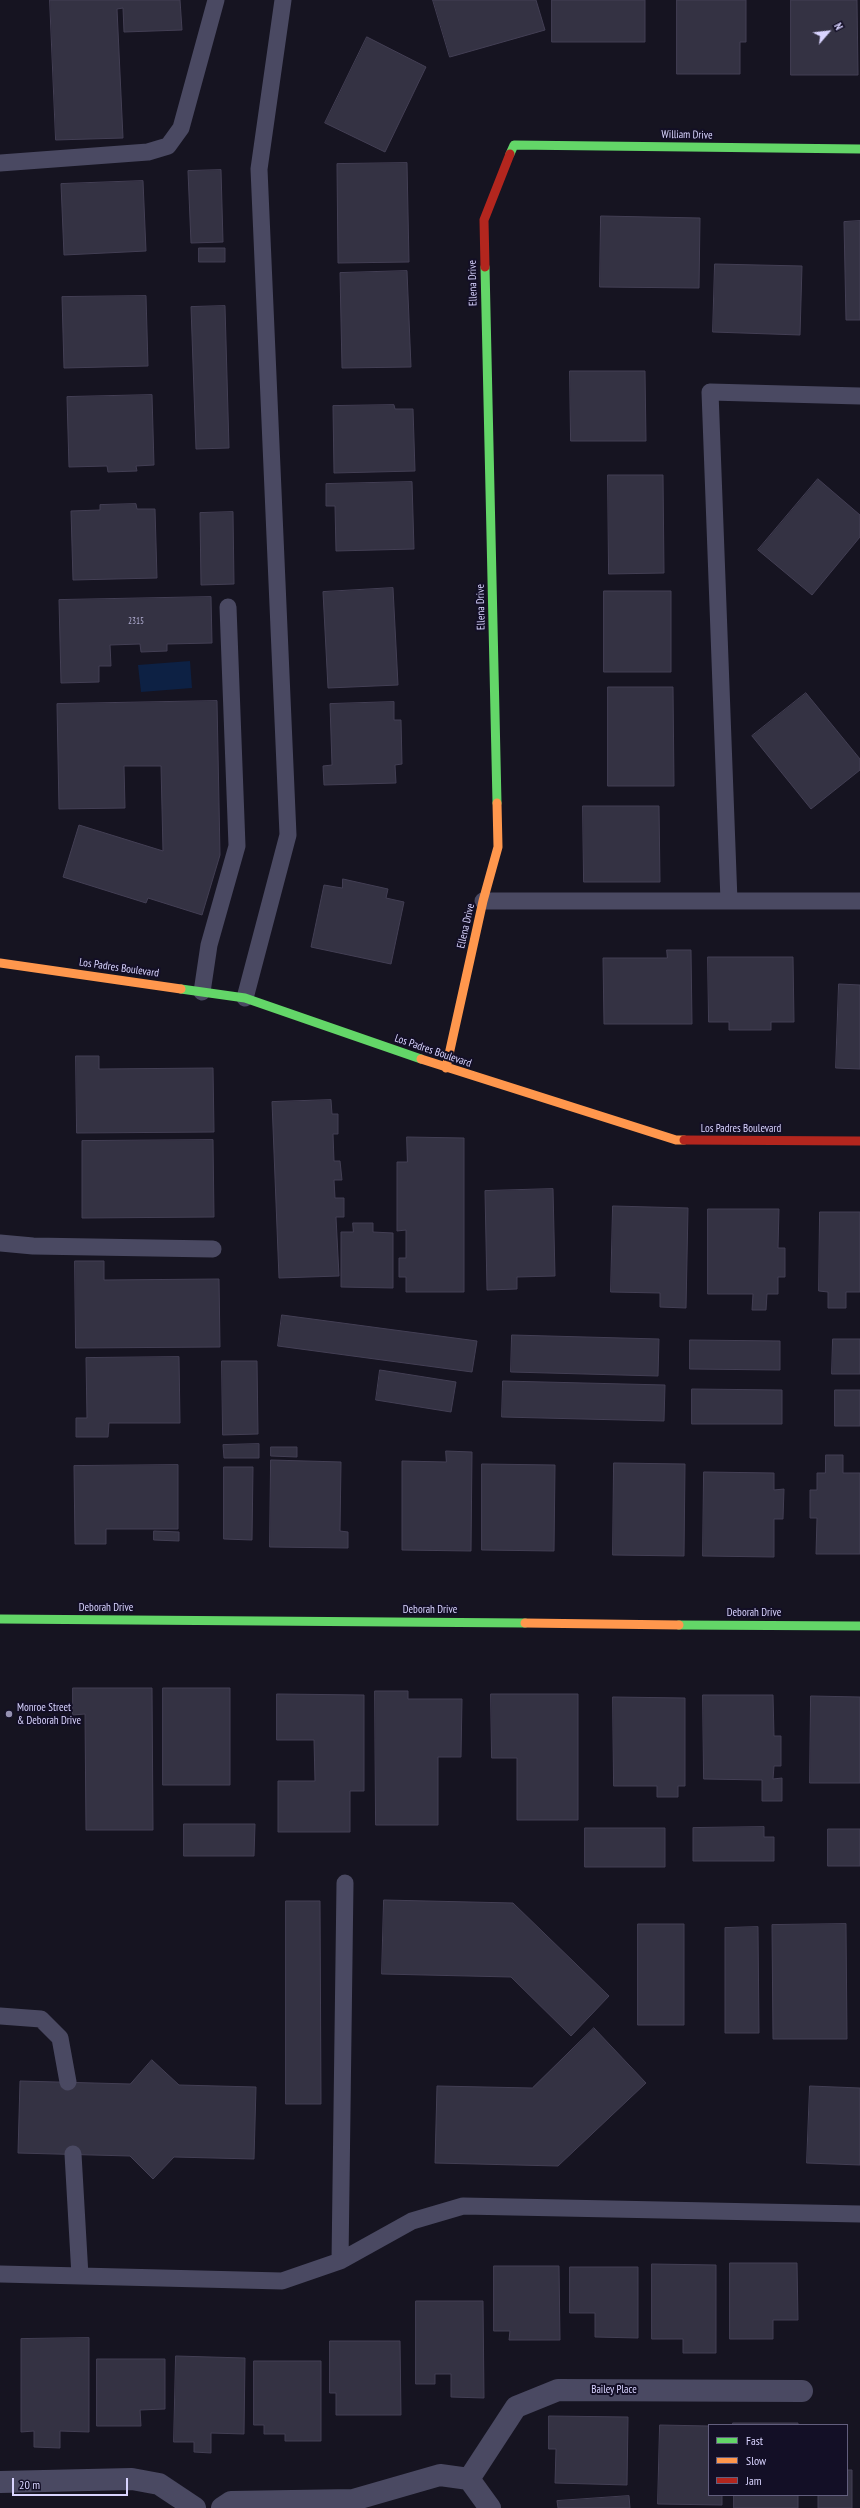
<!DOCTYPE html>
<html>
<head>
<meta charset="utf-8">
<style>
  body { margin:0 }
  #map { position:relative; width:860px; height:2508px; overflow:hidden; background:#161421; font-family:"PT Sans Narrow",sans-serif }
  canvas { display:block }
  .legend { position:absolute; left:708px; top:2424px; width:140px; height:72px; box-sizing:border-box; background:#130f26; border:1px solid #625e7d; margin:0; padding:5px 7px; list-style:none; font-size:12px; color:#d9d4ff }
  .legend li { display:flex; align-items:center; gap:8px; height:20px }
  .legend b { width:20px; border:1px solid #625e7d }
  .north { position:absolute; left:808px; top:12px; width:40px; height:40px; -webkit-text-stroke:3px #130f26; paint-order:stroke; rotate:62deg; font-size:11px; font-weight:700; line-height:16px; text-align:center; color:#d9d4ff }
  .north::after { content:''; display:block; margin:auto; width:14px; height:18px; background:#d9d4ff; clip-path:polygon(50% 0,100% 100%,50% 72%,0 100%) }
  .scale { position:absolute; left:12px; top:2478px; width:116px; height:18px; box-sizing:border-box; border:2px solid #d9d4ff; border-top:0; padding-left:5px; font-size:12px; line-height:14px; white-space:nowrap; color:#d9d4ff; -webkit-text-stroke:3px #130f26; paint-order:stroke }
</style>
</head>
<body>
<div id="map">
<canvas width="860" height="2508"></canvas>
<ul class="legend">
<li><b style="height:5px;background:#63d668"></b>Fast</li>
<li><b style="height:5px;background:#ff974d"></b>Slow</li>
<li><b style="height:5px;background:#b3261e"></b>Jam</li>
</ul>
<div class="north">N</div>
<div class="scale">20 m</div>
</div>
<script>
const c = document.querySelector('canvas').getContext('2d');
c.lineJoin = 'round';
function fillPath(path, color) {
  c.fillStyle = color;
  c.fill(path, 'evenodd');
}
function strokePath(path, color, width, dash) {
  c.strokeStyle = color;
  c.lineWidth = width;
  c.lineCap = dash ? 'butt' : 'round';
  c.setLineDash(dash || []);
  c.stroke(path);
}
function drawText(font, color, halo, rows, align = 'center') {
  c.font = font + ' "PT Sans Narrow",sans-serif';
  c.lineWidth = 4;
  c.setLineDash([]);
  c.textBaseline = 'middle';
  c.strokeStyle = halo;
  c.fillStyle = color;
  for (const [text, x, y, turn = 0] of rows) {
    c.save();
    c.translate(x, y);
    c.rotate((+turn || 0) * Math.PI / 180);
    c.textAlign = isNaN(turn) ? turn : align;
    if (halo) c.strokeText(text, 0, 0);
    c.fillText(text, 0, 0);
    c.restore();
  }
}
const water = new Path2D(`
  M 190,661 L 192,688 L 141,692 L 138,665 Z`);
const building = new Path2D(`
  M 50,0 L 180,0 L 182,30 L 124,32 L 123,8 L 117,9 L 123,138 L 56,140 Z
  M 433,0 L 536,0 L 545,30 L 450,57 Z
  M 552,0 L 645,0 L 645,42 L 552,42 Z
  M 677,0 L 746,0 L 746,42 L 740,42 L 740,74 L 677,74 Z
  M 791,0 L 857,0 L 858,75 L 791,75 Z
  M 367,37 L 426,67 L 385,152 L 325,123 Z
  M 407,163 L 409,262 L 338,263 L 337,164 Z
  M 221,170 L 223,242 L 191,243 L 188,171 Z
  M 143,181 L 146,251 L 64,255 L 61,184 Z
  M 601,216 L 700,218 L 699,288 L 600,287 Z
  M 860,221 L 860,320 L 846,320 L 844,222 Z
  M 199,248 L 225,248 L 225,262 L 199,262 Z
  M 715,264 L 802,266 L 800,335 L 713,332 Z
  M 407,271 L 411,367 L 342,368 L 340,273 Z
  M 146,296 L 148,366 L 64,368 L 62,297 Z
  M 225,306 L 229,448 L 196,449 L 191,307 Z
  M 570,371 L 645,371 L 646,441 L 571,441 Z
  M 152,395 L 154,465 L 136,466 L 137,471 L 108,472 L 107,466 L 69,467 L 67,397 Z
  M 394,405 L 395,409 L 413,409 L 415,471 L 334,473 L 333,406 Z
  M 608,475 L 663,475 L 664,573 L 609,574 Z
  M 818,479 L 860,515 L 860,537 L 812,595 L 758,550 Z
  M 412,482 L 414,549 L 336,551 L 335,506 L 326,506 L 326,484 Z
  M 136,504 L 137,509 L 155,509 L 157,578 L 73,580 L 71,511 L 100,510 L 100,505 Z
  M 233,512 L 234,584 L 201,585 L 200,513 Z
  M 393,588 L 398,685 L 328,688 L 323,592 Z
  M 604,591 L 671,591 L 671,672 L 604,672 Z
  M 211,597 L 212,643 L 167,644 L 167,651 L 141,652 L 140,644 L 110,645 L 111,666 L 99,666 L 99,682 L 61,683 L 59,600 Z
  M 608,687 L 673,687 L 674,786 L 608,786 Z
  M 806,693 L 860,759 L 860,770 L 811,809 L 752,736 Z
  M 217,701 L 220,855 L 202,915 L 148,898 L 146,903 L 63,877 L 79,825 L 163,851 L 161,766 L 124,766 L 125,808 L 59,809 L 57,704 Z
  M 394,702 L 394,720 L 401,720 L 402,764 L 395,765 L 396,783 L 324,785 L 323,766 L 332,765 L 330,704 Z
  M 583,806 L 659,806 L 660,882 L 584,882 Z
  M 343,879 L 388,889 L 386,898 L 404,902 L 391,964 L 311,947 L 324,885 L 342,888 Z
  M 667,950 L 691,950 L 692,1024 L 604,1024 L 603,958 L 667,958 Z
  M 708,957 L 793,957 L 794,1022 L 771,1022 L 771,1030 L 729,1030 L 729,1022 L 709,1022 Z
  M 839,984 L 860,985 L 860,1069 L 836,1068 Z
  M 76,1056 L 99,1056 L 99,1069 L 213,1068 L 214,1132 L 77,1133 Z
  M 331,1100 L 332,1114 L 338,1114 L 338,1134 L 333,1134 L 334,1161 L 340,1161 L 342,1180 L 334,1180 L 335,1198 L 344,1198 L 344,1217 L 336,1217 L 339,1276 L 279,1278 L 272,1102 Z
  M 407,1137 L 464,1138 L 464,1292 L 406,1292 L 406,1277 L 399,1277 L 399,1258 L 406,1258 L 406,1230 L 397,1231 L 397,1162 L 407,1162 Z
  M 213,1140 L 214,1217 L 82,1218 L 82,1141 Z
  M 553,1189 L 555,1276 L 517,1277 L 517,1289 L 487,1290 L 485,1191 Z
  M 613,1206 L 688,1208 L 686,1308 L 660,1307 L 660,1293 L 611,1292 Z
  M 708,1209 L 779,1209 L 778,1248 L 785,1248 L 785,1277 L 778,1277 L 778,1294 L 767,1294 L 766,1310 L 752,1310 L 753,1294 L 708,1294 Z
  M 820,1212 L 860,1212 L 860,1292 L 846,1292 L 846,1308 L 828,1308 L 828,1292 L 819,1291 Z
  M 353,1223 L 373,1223 L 373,1232 L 393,1233 L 393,1288 L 341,1287 L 341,1232 L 353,1232 Z
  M 75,1261 L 104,1261 L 104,1280 L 219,1279 L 220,1347 L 76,1348 Z
  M 282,1315 L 477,1341 L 472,1372 L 278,1346 Z
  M 512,1335 L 659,1339 L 658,1376 L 511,1372 Z
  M 833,1339 L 860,1339 L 860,1374 L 832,1374 Z
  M 690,1340 L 780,1341 L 780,1370 L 690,1369 Z
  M 179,1357 L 180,1423 L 109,1423 L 108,1437 L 76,1437 L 76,1418 L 87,1418 L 86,1358 Z
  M 222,1361 L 257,1361 L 258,1434 L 223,1435 Z
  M 380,1370 L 456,1382 L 451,1412 L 376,1400 Z
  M 503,1381 L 665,1385 L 664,1421 L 502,1417 Z
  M 692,1389 L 782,1390 L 782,1424 L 692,1424 Z
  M 835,1390 L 860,1390 L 860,1426 L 835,1426 Z
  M 259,1444 L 259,1458 L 224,1458 L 223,1445 Z
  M 271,1447 L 297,1447 L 297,1457 L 271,1456 Z
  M 446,1451 L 472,1452 L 471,1551 L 402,1550 L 402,1461 L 446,1462 Z
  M 826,1455 L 843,1455 L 843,1473 L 860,1473 L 860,1554 L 816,1554 L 817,1518 L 810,1518 L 810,1490 L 817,1490 L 817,1473 L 825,1473 Z
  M 271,1460 L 341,1462 L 340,1531 L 348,1532 L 348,1548 L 270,1547 Z
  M 614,1463 L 685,1464 L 684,1556 L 613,1555 Z
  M 482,1464 L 555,1465 L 554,1551 L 482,1550 Z
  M 178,1465 L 178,1529 L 106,1529 L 106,1544 L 75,1544 L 74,1466 Z
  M 224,1467 L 253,1467 L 252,1540 L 224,1539 Z
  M 704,1472 L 774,1473 L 774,1490 L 784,1489 L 783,1519 L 774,1519 L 774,1557 L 703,1556 Z
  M 154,1531 L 179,1532 L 179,1541 L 154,1540 Z
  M 73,1688 L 152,1688 L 153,1830 L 86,1830 L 85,1714 L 73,1715 Z
  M 163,1688 L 230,1688 L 230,1785 L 163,1785 Z
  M 375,1691 L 408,1691 L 408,1699 L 462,1699 L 461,1757 L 438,1757 L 438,1825 L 376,1825 Z
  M 277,1694 L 364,1695 L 364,1791 L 350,1791 L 350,1832 L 278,1832 L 278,1781 L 315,1781 L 314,1740 L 277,1740 Z
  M 491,1694 L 578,1694 L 578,1820 L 517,1820 L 517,1758 L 492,1758 Z
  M 703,1695 L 773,1695 L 774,1736 L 781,1736 L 781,1766 L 774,1766 L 773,1779 L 782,1778 L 782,1801 L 762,1801 L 762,1780 L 704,1779 Z
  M 811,1696 L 860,1697 L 860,1783 L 810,1783 Z
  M 613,1697 L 685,1698 L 685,1786 L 678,1786 L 678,1797 L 657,1797 L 657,1786 L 614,1786 Z
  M 184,1824 L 255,1824 L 254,1856 L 184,1856 Z
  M 764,1827 L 764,1837 L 774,1837 L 774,1861 L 693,1861 L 693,1828 Z
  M 585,1828 L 665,1828 L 665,1867 L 585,1867 Z
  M 828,1829 L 860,1829 L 860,1866 L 828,1866 Z
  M 384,1900 L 513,1903 L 609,1996 L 571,2036 L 511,1977 L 382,1974 Z
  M 286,1901 L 320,1901 L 321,2104 L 286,2104 Z
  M 638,1924 L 684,1924 L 684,2025 L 638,2025 Z
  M 846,1924 L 847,2039 L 773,2039 L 772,1925 Z
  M 758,1927 L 759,2033 L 725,2033 L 725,1928 Z
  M 594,2028 L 646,2083 L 558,2166 L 435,2163 L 437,2086 L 532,2088 Z
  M 152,2060 L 179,2085 L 256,2087 L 254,2159 L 174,2157 L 153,2179 L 130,2156 L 18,2153 L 20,2081 L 130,2084 Z
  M 810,2086 L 860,2088 L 860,2165 L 807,2163 Z
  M 730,2263 L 797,2263 L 798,2320 L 773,2320 L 773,2339 L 730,2339 Z
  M 652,2264 L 716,2265 L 716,2353 L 683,2353 L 683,2339 L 652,2339 Z
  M 494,2266 L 559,2266 L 560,2340 L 509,2340 L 510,2331 L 494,2331 Z
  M 570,2267 L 638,2267 L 638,2338 L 595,2337 L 595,2313 L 570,2313 Z
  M 416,2301 L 483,2301 L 484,2398 L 451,2397 L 451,2374 L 435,2374 L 435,2384 L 416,2384 Z
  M 89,2338 L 89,2432 L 60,2431 L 60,2448 L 34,2447 L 34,2431 L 21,2432 L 21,2339 Z
  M 330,2341 L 400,2341 L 401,2415 L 336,2415 L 336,2393 L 330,2393 Z
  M 176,2356 L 245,2358 L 244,2434 L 211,2433 L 211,2453 L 194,2452 L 194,2442 L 174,2442 Z
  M 97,2359 L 165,2359 L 165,2409 L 140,2410 L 141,2426 L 97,2426 Z
  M 254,2361 L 321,2361 L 321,2441 L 285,2441 L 285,2434 L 264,2434 L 264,2425 L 254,2425 Z
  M 549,2416 L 628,2417 L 627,2485 L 555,2483 L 556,2449 L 549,2449 Z
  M 733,2423 L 798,2423 L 798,2425 L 733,2425 Z
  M 660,2425 L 709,2426 L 709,2495 L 722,2495 L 722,2505 L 658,2504 Z
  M 847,2470 L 852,2470 L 852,2508 L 818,2508 L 818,2495 L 847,2495 Z
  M 734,2495 L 798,2495 L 798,2508 L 734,2508 Z
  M 629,2496 L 630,2508 L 558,2508 L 557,2501 Z`);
const lane = new Path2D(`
  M 0,163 L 148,152 L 168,146 L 181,128 L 216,0
  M 483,901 L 860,901
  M 729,901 L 710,392 L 860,396
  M 202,992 L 209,945 L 237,846 L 228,607
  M 245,998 L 288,835 L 259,169 L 283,0
  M 0,1243 L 33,1246 L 213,1249
  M 0,2016 L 41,2019 L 60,2038 L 68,2082
  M 73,2154 L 80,2276
  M 340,2261 L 345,1883
  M 0,2274 L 282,2281 L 340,2261 L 412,2221 L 463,2206 L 860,2214`);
const street = new Path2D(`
  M 469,2479 L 516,2407 L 558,2390 L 802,2391
  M 469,2479 L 490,2508
  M 0,2482 L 132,2479 L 159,2484 L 195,2508
  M 222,2508 L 231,2502 L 353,2500 L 440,2475 L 469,2479`);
const fast = new Path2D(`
  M 510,154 L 514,145 L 860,149
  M 485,267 L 497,803
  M 181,989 L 245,998 L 421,1059
  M 0,1619 L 525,1623
  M 679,1625 L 860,1626`);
const slow = new Path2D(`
  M 0,963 L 181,989
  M 421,1059 L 676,1140 L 684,1140
  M 446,1068 L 483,901 L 498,847 L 497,803
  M 525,1623 L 679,1625`);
const jam = new Path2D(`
  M 485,267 L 484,220 L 510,154
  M 684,1140 L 860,1141`);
const markers = [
  [9,1714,4,"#9591b1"]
];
const numberNames = [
  ["2315",136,621]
];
const streetNames = [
  ["William Drive",687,135,1],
  ["Ellena Drive",473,283,-91],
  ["Ellena Drive",481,607,-91],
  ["Ellena Drive",466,926,-77],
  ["Los Padres Boulevard",119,968,8],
  ["Los Padres Boulevard",433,1051,19],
  ["Los Padres Boulevard",741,1129],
  ["Deborah Drive",106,1608],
  ["Deborah Drive",430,1610],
  ["Deborah Drive",754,1613],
  ["Bailey Place",614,2390]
];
const poiNames = [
  ["Monroe Street",17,1708],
  ["& Deborah Drive",17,1721]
];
fillPath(water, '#0d2144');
fillPath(building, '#343243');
strokePath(building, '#433f54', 1);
strokePath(lane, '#4a4962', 17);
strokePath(street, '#4a4962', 22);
strokePath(fast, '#63d668', 9);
strokePath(slow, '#ff974d', 9);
strokePath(jam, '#b3261e', 9);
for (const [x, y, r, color] of markers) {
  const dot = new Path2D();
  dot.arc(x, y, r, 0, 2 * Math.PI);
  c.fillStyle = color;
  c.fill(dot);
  strokePath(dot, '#130f26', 1.5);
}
drawText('9px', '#b0acd0', null, numberNames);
drawText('11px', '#d9d4ff', '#130f26', streetNames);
drawText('11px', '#d9d4ff', '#130f26', poiNames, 'left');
</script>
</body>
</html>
